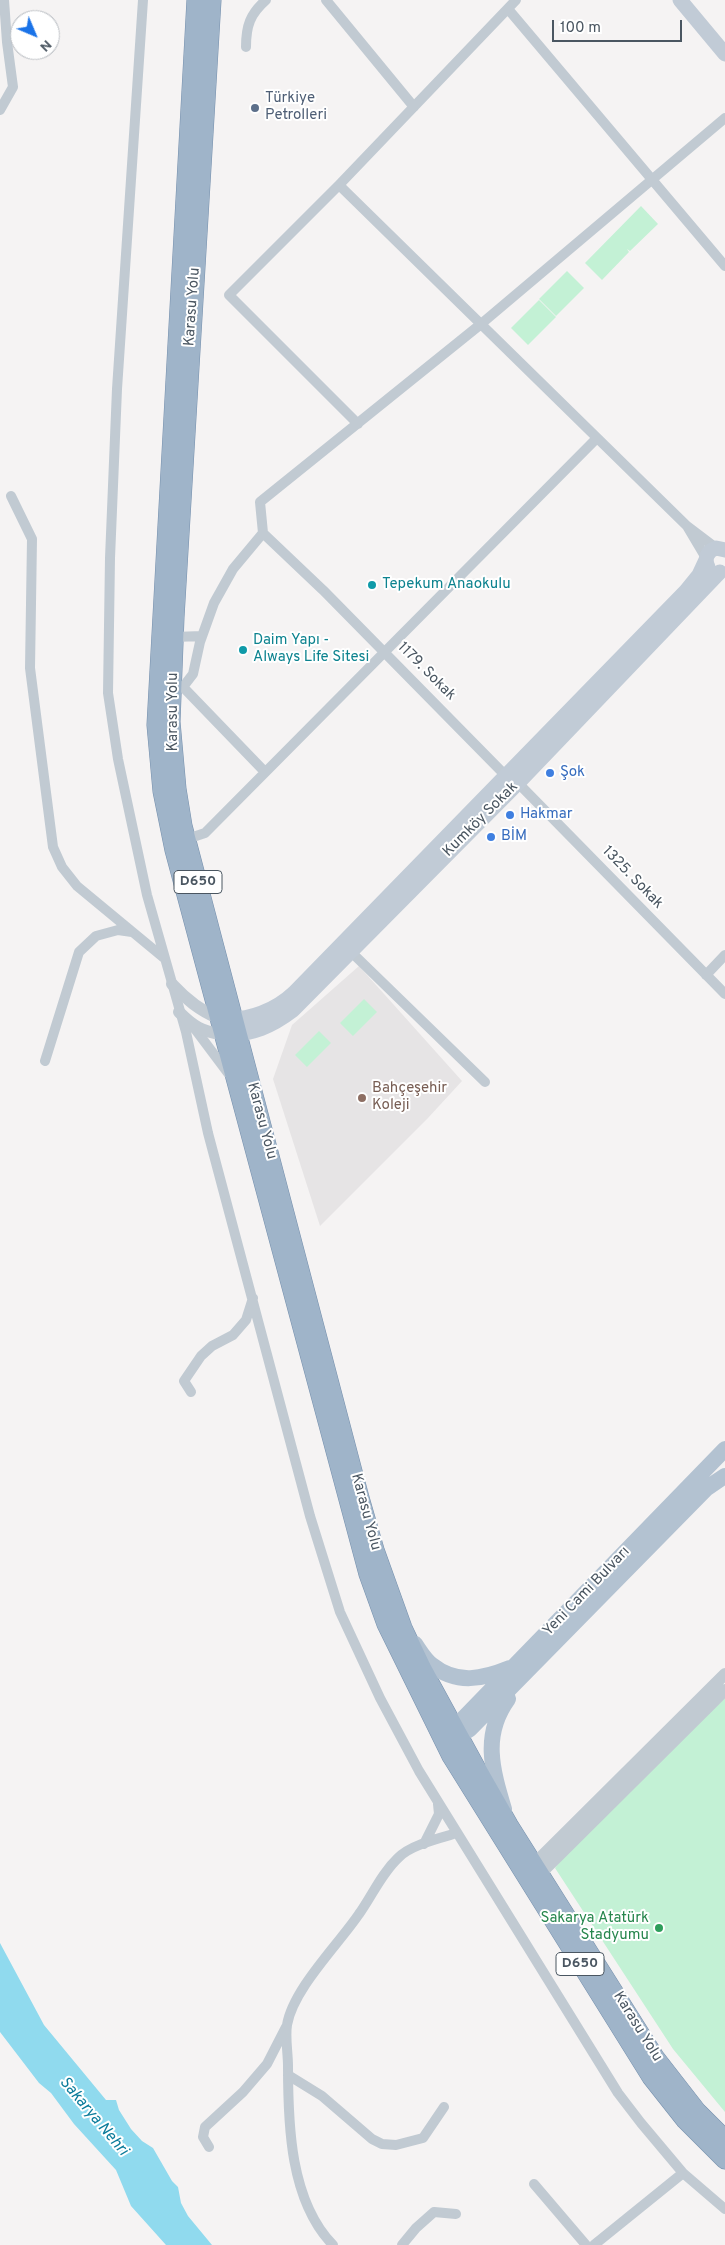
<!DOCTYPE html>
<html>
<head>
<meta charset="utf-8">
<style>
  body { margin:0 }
  #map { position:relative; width:725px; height:2245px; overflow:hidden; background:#f5f3f3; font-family:Overpass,sans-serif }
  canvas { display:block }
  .north { position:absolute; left:10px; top:10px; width:50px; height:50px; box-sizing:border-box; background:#fff; border:1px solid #b7bbc0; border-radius:50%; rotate:135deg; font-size:14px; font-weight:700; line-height:20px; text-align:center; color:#4a5661 }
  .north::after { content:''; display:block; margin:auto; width:18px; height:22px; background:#1a73e8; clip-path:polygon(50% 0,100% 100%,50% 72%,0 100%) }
  .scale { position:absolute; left:552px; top:20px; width:130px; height:22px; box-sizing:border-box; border:2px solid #4a5661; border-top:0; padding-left:6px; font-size:15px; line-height:18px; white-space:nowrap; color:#4a5661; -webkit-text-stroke:4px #fff; paint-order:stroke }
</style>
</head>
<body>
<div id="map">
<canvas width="725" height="2245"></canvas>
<div class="north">N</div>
<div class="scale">100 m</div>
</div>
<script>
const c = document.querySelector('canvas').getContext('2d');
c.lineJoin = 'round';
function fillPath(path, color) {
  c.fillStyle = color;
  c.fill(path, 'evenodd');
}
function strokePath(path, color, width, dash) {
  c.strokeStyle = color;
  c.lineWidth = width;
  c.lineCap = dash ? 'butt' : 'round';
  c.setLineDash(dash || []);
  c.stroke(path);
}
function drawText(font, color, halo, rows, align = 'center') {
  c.font = font + ' Overpass,sans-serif';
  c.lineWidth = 4;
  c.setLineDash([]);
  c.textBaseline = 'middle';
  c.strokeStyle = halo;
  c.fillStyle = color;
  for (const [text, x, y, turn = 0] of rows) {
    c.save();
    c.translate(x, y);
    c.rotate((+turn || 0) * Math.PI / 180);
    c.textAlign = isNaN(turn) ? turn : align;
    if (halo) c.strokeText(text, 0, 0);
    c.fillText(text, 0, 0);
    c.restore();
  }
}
const education = new Path2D(`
  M 359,966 L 462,1081 L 428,1118 L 320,1226 L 273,1079 L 292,1025 Z`);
const green = new Path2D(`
  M 641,206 L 658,224 L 630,251 L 627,249 L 629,252 L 602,280 L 585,263 Z
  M 567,271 L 584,288 L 556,316 L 539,299 Z
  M 539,300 L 556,317 L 528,345 L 511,328 Z
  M 364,999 L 377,1012 L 353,1036 L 340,1023 Z
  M 319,1031 L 331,1043 L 307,1067 L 295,1055 Z
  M 725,1698 L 725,2112 L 673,2049 L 555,1868 L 582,1834 Z`);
const water = new Path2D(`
  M 0,1943 L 44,2025 L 106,2100 L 116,2100 L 119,2110 L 131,2129 L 142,2141 L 153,2148 L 172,2181 L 178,2187 L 181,2203 L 188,2216 L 212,2245 L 166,2245 L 131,2206 L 116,2170 L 74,2124 L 51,2093 L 39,2083 L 0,2032 Z`);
const minor = new Path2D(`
  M 143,0 L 117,389 L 110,558 L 108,693 L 118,759 L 147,895 L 186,1032 L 208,1133 L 310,1516 L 340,1612 L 380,1698 L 419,1771 L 618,2093 L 641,2123 L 683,2173 L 725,2209
  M 326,0 L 414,107
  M 508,9 L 725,266
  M 246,47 C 246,26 250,14 266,0
  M 0,110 L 13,87 L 7,42 L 4,0
  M 339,185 L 687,526
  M 358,424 L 229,295 L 339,185 L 516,0
  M 11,496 L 32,539 L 30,668 L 53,847 L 62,867 L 77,886 L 164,958
  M 263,533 L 260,502 L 481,324 L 725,118
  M 706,558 L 687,526 L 716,548
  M 174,637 L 202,636
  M 265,772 L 183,687 L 193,674 L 200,642 L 214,603 L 233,569 L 263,533 L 323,590 L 506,776
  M 518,783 L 725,994
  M 187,839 L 205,833 L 597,438
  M 347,948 L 485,1082
  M 706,975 L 725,955
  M 192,1025 L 228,1073
  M 45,1061 L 79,952 L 96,936 L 118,930 L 132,932
  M 191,1392 L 184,1381 L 201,1356 L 212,1346 L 233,1335 L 246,1320 L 253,1298
  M 424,1844 L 439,1814 L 438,1804
  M 288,2075 L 322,2096 L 372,2139 L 382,2144 L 396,2145 L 423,2138 L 444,2107
  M 209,2147 L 203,2137 L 205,2127 L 243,2092 L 267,2064 L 286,2027
  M 534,2184 L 586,2245
  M 333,2245 C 290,2201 288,2125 288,2066 C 288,2053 285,2038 287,2025 C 293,1989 338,1945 359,1914 C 372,1896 381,1874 398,1858 C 410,1845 440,1838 457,1833
  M 402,2245 L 416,2228 L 434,2212 L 456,2214
  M 594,2245 L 683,2173`);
const tertiary = new Path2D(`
  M 172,984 C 186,999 199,1010 218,1018
  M 179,1012 C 193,1026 202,1032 222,1034
  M 534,1864 L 725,1674
  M 540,1874 L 725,1690`);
const secondary = new Path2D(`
  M 680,0 L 725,54
  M 708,567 C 704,559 707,551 716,548 L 725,550
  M 224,1019 C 249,1021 276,1010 294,993 L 686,591 L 699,575 L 706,560
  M 226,1034 C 252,1035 272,1026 293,1010 L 518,783 L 720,572`);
const primary = new Path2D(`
  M 415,1644 C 420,1651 425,1660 432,1665 C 457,1685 483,1679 510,1668
  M 448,1735 L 459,1736 L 470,1729 L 707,1488 L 725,1476
  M 450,1738 L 454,1728 L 725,1449
  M 504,1809 C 492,1769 482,1735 508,1699`);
const trunk = new Path2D(`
  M 196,0 L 156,725 L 162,791 L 174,850 L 368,1574 L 386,1624 L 451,1756 L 651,2077 L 685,2120 L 725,2160
  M 212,0 L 175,617 L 171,722 L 177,789 L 183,826 L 360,1498 L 375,1550 L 403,1628 L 422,1668 L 476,1767 L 509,1825 L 655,2057 L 697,2111 L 725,2139`);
const markers = [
  [255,108,5,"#5c6f8a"],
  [372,585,5,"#0f9aa8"],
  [243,650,5,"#0f9aa8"],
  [550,773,5,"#3f7fe0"],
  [510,815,5,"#3f7fe0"],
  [491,837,5,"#3f7fe0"],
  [362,1098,5,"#8d6e63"],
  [659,1928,5,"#2e9e5b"]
];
const shields = [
  [198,882,48],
  [580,1964,48]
];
const shieldNames = [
  ["D650",198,882],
  ["D650",580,1964]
];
const serviceNames = [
  ["Türkiye",265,99],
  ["Petrolleri",265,116]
];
const streetNames = [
  ["Karasu Yolu",193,307,-86],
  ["1179. Sokak",426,672,45],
  ["Karasu Yolu",174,712,-90],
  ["Kumköy Sokak",481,820,-45],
  ["1325. Sokak",632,878,46],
  ["Karasu Yolu",261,1121,75],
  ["Karasu Yolu",365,1512,75],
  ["Yeni Cami Bulvarı",587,1592,-46],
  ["Karasu Yolu",637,2027,58]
];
const cultureNames = [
  ["Tepekum Anaokulu",382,585],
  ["Daim Yapı -",253,641],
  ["Always Life Sitesi",253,658]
];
const shopNames = [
  ["Şok",560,773],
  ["Hakmar",520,815],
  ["BİM",501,837]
];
const educationNames = [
  ["Bahçeşehir",372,1089],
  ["Koleji",372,1106]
];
const leisureNames = [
  ["Sakarya Atatürk",649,1919],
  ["Stadyumu",649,1936]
];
const waterNames = [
  ["Sakarya Nehri",93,2117,50]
];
fillPath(education, '#e6e4e5');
fillPath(green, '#c3f1d5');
fillPath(water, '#90daee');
strokePath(trunk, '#7690ad', 19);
strokePath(minor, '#c1cad2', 10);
strokePath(tertiary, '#c1cad2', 12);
strokePath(secondary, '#c1cbd6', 15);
strokePath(primary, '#b3c2d1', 16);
strokePath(trunk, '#9fb4c9', 18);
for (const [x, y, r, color] of markers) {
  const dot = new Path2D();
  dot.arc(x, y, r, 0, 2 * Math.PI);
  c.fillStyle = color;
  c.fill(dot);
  strokePath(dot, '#fff', 2);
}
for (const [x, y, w] of shields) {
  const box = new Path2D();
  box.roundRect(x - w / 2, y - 11.5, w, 23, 4);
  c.fillStyle = '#fff';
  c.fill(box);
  strokePath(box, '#4a5661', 1);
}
drawText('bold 14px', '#4a5661', null, shieldNames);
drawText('15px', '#4e5e75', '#fff', serviceNames, 'left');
drawText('15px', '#4a5661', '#fff', streetNames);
drawText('15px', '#0d838f', '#fff', cultureNames, 'left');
drawText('15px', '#366cbe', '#fff', shopNames, 'left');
drawText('15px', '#785e54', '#fff', educationNames, 'left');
drawText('15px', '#27864d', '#fff', leisureNames, 'right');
drawText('italic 16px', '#0c7c9b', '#fff', waterNames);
</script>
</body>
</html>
